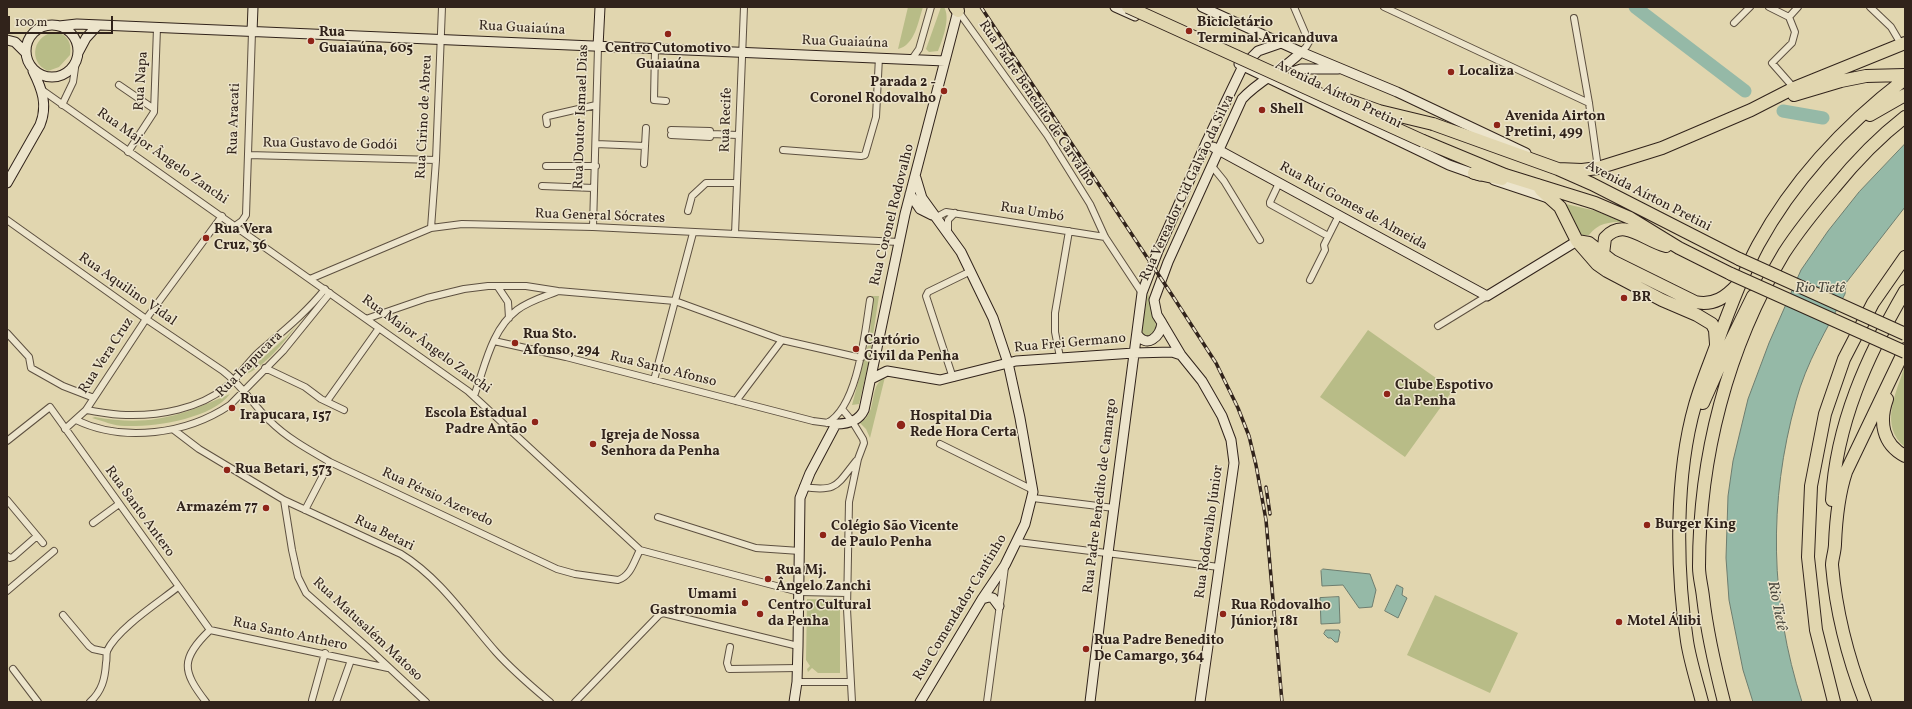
<!DOCTYPE html>
<html>
<head>
<meta charset="utf-8">
<style>
  body { margin:0 }
  #map { position:relative; width:1912px; height:709px; overflow:hidden; background:#e1d6af; font-family:Vollkorn,serif }
  canvas { display:block }
  .frame { position:absolute; inset:0; border:8px solid #31231b; pointer-events:none }
  .scale { position:absolute; left:8px; top:16px; width:105px; height:18px; box-sizing:border-box; border:2px solid #31231b; border-top:0; padding-left:5px; font-size:12px; line-height:14px; white-space:nowrap; color:#31231b; -webkit-text-stroke:3px #ece4cb; paint-order:stroke }
</style>
</head>
<body>
<div id="map">
<canvas width="1912" height="709"></canvas>
<div class="frame"></div>
<div class="scale">100 m</div>
</div>
<script>
const c = document.querySelector('canvas').getContext('2d');
c.lineJoin = 'round';
function fillPath(path, color) {
  c.fillStyle = color;
  c.fill(path, 'evenodd');
}
function strokePath(path, color, width, dash) {
  c.strokeStyle = color;
  c.lineWidth = width;
  c.lineCap = dash ? 'butt' : 'round';
  c.setLineDash(dash || []);
  c.stroke(path);
}
function drawText(font, color, halo, rows, align = 'center') {
  c.font = font + ' Vollkorn,serif';
  c.lineWidth = 3;
  c.setLineDash([]);
  c.textBaseline = 'middle';
  c.strokeStyle = halo;
  c.fillStyle = color;
  for (const [text, x, y, turn = 0] of rows) {
    c.save();
    c.translate(x, y);
    c.rotate((+turn || 0) * Math.PI / 180);
    c.textAlign = isNaN(turn) ? turn : align;
    if (halo) c.strokeText(text, 0, 0);
    c.fillText(text, 0, 0);
    c.restore();
  }
}
const green = new Path2D(`
  M 908,7 L 923,7 C 918,22 915,45 898,49 Z
  M 941,7 L 944,7 C 951,18 942,41 938,51 L 929,52 L 926,49 Z
  M 57,32 C 68,35 72,44 70,55 L 59,67 L 48,71 C 27,62 33,33 57,32 Z
  M 1566,204 L 1596,211 L 1623,222 C 1609,222 1598,223 1589,235 L 1577,235 Z
  M 1148,293 L 1157,329 L 1154,334 L 1145,336 L 1141,333 Z
  M 872,296 L 879,296 L 869,361 L 859,404 L 852,405 L 870,337 Z
  M 297,325 C 285,341 264,368 244,375 L 286,337 Z
  M 1368,330 L 1453,390 L 1405,457 L 1320,397 Z
  M 1904,368 L 1905,368 L 1905,447 C 1879,426 1896,394 1904,368 Z
  M 885,377 L 870,438 L 866,429 L 860,423 C 879,412 867,387 885,377 Z
  M 230,394 C 211,419 155,427 125,426 C 114,426 103,421 92,418 L 95,417 C 151,427 180,416 230,394 Z
  M 1435,595 L 1518,633 L 1490,693 L 1407,655 Z
  M 807,599 L 840,600 L 840,673 L 818,673 L 812,668 L 808,672 L 807,669 L 810,666 L 806,660 Z`);
const water = new Path2D(`
  M 1905,144 L 1905,207 L 1846,283 L 1845,294 C 1827,329 1806,363 1796,401 C 1768,502 1770,602 1802,702 L 1753,702 L 1743,670 L 1729,600 L 1726,558 L 1728,496 L 1733,461 L 1748,399 L 1769,343 L 1801,270 L 1828,231 L 1859,192 Z
  M 1323,569 L 1370,574 L 1376,590 L 1372,607 L 1359,608 L 1343,585 L 1322,586 L 1321,571 Z
  M 1397,585 L 1403,588 L 1402,595 L 1407,598 L 1398,618 L 1385,611 Z
  M 1339,597 L 1340,623 L 1321,624 L 1320,598 Z
  M 1326,630 L 1339,630 L 1340,632 L 1338,642 L 1335,642 L 1331,638 L 1328,638 L 1324,634 Z`);
const river = new Path2D(`
  M 1635,7 L 1745,91
  M 1783,111 L 1823,118`);
const street = new Path2D(`
  M 1294,7 L 1309,42 L 1306,47 L 1301,52
  M 1384,7 L 1589,103
  M 1769,7 L 1789,17 L 1795,32 L 1792,43 L 1772,63 L 1794,88
  M 1870,7 L 1891,27 L 1901,44
  M 958,11 L 1047,135 L 1090,204 L 1105,237 L 1142,293
  M 1789,17 L 1798,7
  M 1574,18 L 1589,103 L 1598,168
  M 1734,23 L 1750,7
  M 655,49 L 654,100 L 666,101
  M 912,59 L 919,49 L 931,7
  M 119,85 L 154,109
  M 42,90 L 468,391 L 640,550 L 799,592 L 847,593
  M 62,105 L 73,82 L 76,61
  M 547,124 L 546,117 L 548,116 L 596,105
  M 671,130 L 710,131 L 710,137 L 671,135
  M 711,134 L 738,135
  M 596,144 L 645,146
  M 783,150 L 861,156 L 865,155 L 876,117 L 879,57
  M 128,152 L 154,112 L 157,28
  M 248,155 L 436,160
  M 644,164 L 646,128
  M 1211,165 L 1224,181 L 1260,240
  M 546,166 L 596,166
  M 1279,183 L 1270,202 L 1270,204 L 1328,236
  M 542,186 L 594,188
  M 688,211 L 692,196 L 706,183 L 736,183
  M 935,218 L 946,212 L 1105,237
  M 7,220 L 146,319 L 223,371 C 242,385 253,405 270,421 C 287,438 309,450 330,462 L 557,569 L 575,574 L 618,580 C 631,576 634,561 640,550
  M 235,226 L 242,221 L 246,215 L 252,32
  M 593,227 L 598,47
  M 431,228 L 436,160 L 442,7
  M 948,232 L 948,220 L 955,213
  M 735,234 L 744,7
  M 310,279 L 431,228 L 462,224 L 593,227 L 899,242
  M 1310,280 L 1325,250 L 1324,245 L 1339,215
  M 498,287 L 508,302 L 509,318
  M 366,319 L 427,298 L 464,289 L 488,286 L 526,286 L 558,291 L 675,301 L 782,340 L 861,358
  M 1438,326 L 1487,296
  M 7,333 L 29,357 L 31,368 L 63,386 L 94,398
  M 494,341 L 566,357 L 813,421 L 836,424
  M 1060,357 L 1055,332 L 1055,313 L 1069,231
  M 265,368 L 305,387 L 321,399 L 344,410
  M 953,378 L 926,296 L 928,292 L 971,271
  M 654,380 L 693,233
  M 474,396 C 485,367 491,330 517,310 C 529,301 543,297 556,292
  M 327,401 L 379,328
  M 736,401 L 782,340
  M 842,409 L 852,421 L 863,439 L 864,443 L 858,459 L 849,502 L 847,609 L 852,702
  M 86,410 C 99,412 113,415 126,415 C 159,416 199,409 226,387 C 239,377 247,363 259,352 C 282,332 306,313 325,289
  M 76,420 C 124,443 187,434 230,405 L 283,351 L 330,293
  M 827,423 C 858,407 865,332 870,300
  M 65,429 L 86,410 L 146,319 L 222,216
  M 174,430 L 199,449 L 284,500 L 401,554 C 440,578 466,618 496,652 C 513,671 531,686 550,702
  M 7,441 L 50,407 L 210,630
  M 940,444 L 1033,490
  M 803,487 C 837,492 836,486 856,461
  M 1033,498 L 1114,508
  M 7,500 L 43,543
  M 284,500 L 292,550 L 298,577 L 306,593 L 367,647 L 426,702
  M 305,510 L 330,462
  M 658,517 L 756,548 L 800,551
  M 93,523 L 119,504
  M 1018,542 L 1219,567
  M 7,556 L 10,558 L 13,557 L 37,536
  M 7,591 L 54,551
  M 63,615 L 89,646 L 93,649 L 107,652
  M 210,630 L 388,668
  M 730,647 L 727,663 L 729,669 L 798,668
  M 13,669 L 38,702
  M 797,682 L 851,682
  M 312,700 L 325,653
  M 90,702 C 102,691 105,679 106,663 C 107,659 106,655 107,651 C 117,629 159,602 178,587
  M 206,702 C 182,671 180,659 210,630
  M 336,702 L 351,660
  M 575,702 L 659,615 L 663,613 L 798,646
  M 987,702 L 1005,567`);
const secondary = new Path2D(`
  M 1115,7 L 1135,16
  M 1202,7 L 1301,52 L 1397,92 L 1526,153
  M26 51a26 26 0 1 1 52 0a26 26 0 1 1-52 0Z
  M 59,26 L 77,24 L 945,61
  M 252,32 L 253,7
  M 7,40 L 15,42 L 25,52
  M 598,47 L 600,7
  M 78,53 L 86,38 L 97,26
  M 1239,64 L 1449,165 L 1480,176
  M 1289,85 L 1291,75 L 1295,71 L 1301,69 L 1338,69
  M 1213,147 L 1487,296 L 1577,241
  M 916,178 L 922,198 L 961,252 L 993,318 L 1008,363 L 1020,418 L 1033,492 L 1025,524 L 1005,565 L 982,599 L 920,702
  M 1494,180 L 1548,198
  M 7,183 L 40,125 C 48,105 42,89 33,71
  M 910,194 L 920,209 L 932,215
  M 1137,334 C 1147,349 1160,337 1162,323
  M 871,379 L 887,371 L 940,380 L 1016,361 L 1134,353 L 1172,352 L 1181,355
  M 982,599 L 989,597 L 993,598 L 999,606
  M 794,702 L 797,682 L 798,646 L 800,498 L 810,473 L 836,424 C 847,424 859,421 864,410 L 905,214 L 959,7
  M 1090,702 L 1108,553 L 1142,293 L 1158,251 L 1206,143 L 1243,66 L 1258,51 L 1281,43
  M 1200,702 L 1234,463 L 1231,440 L 1222,416 L 1202,381 L 1181,355 L 1162,323 L 1157,315 L 1154,300 L 1168,262 L 1242,99 C 1259,80 1284,70 1301,52`);
const highway = new Path2D(`
  M 955,7 L 958,11
  M 1794,95 L 1841,81 L 1866,76 L 1905,75
  M 1870,115 L 1905,95
  M 1433,124 L 1558,169 L 1592,184 L 1739,259
  M 1423,141 L 1505,175 L 1595,203 L 1630,218 L 1679,248 L 1731,274
  M 1558,169 L 1582,170 L 1598,168 L 1662,148 L 1751,110 L 1794,88 L 1905,43
  M 1474,173 L 1502,179
  M 1538,185 L 1541,190 L 1560,207 L 1577,241 L 1597,264 L 1607,271 L 1662,300 L 1697,315 L 1712,324 L 1715,330 L 1716,344
  M 1577,241 L 1589,243 L 1612,261 L 1695,302 C 1714,306 1726,297 1738,284
  M 1603,254 L 1605,238 C 1624,217 1643,240 1666,246
  M 1887,399 C 1879,421 1882,444 1905,456
  M 1703,403 L 1728,347 L 1753,296
  M 1832,500 C 1836,424 1867,356 1905,291
  M 1702,702 C 1697,682 1690,661 1687,641 C 1676,569 1675,475 1695,405 C 1702,380 1713,356 1721,332 C 1732,303 1743,273 1758,245 C 1794,179 1845,125 1905,79
  M 1724,702 C 1715,667 1707,632 1703,597 C 1702,587 1699,577 1699,567 C 1699,457 1727,348 1784,253 C 1799,230 1816,209 1834,188 C 1855,162 1878,138 1905,117
  M 1834,702 L 1816,630 L 1808,557 L 1811,486 L 1825,414 L 1844,359 L 1873,303 L 1905,257
  M 1865,702 C 1848,658 1836,612 1832,565 C 1832,559 1835,551 1835,544 C 1836,519 1838,496 1846,472 L 1905,349`);
const rail = new Path2D(`
  M 981,7 L 1172,295 L 1216,363 L 1238,408 L 1249,436 L 1256,465 L 1266,520 L 1282,702
  M 1266,487 L 1270,514`);
const highwayBridge = new Path2D(`
  M 1128,7 L 1423,141
  M 1348,100 L 1379,111 L 1433,124
  M 1739,259 L 1905,334
  M 1731,274 L 1905,352`);
const markers = [
  [1189,31,4,"#8f2418"],
  [668,34,4,"#8f2418"],
  [311,41,4,"#8f2418"],
  [1451,72,4,"#8f2418"],
  [944,91,4,"#8f2418"],
  [1262,110,4,"#8f2418"],
  [1497,125,4,"#8f2418"],
  [206,238,4,"#8f2418"],
  [1624,298,4,"#8f2418"],
  [515,343,4,"#8f2418"],
  [856,349,4,"#8f2418"],
  [1387,394,4,"#8f2418"],
  [232,408,4,"#8f2418"],
  [535,422,4,"#8f2418"],
  [901,425,5,"#8f2418"],
  [593,444,4,"#8f2418"],
  [227,470,4,"#8f2418"],
  [266,508,4,"#8f2418"],
  [1647,525,4,"#8f2418"],
  [823,535,4,"#8f2418"],
  [768,579,4,"#8f2418"],
  [745,603,4,"#8f2418"],
  [760,614,4,"#8f2418"],
  [1223,614,4,"#8f2418"],
  [1619,622,4,"#8f2418"],
  [1086,649,4,"#8f2418"]
];
const poiNames = [
  ["Bicicletário",1197,23],
  ["Terminal Aricanduva",1197,39],
  ["Rua",319,33],
  ["Guaiaúna, 605",319,49],
  ["Centro Cutomotivo",668,49,"center"],
  ["Guaiaúna",668,65,"center"],
  ["Localiza",1459,72],
  ["Parada 2 -",936,83,"right"],
  ["Coronel Rodovalho",936,99,"right"],
  ["Shell",1270,110],
  ["Avenida Airton",1505,117],
  ["Pretini, 499",1505,133],
  ["Rua Vera",214,230],
  ["Cruz, 36",214,246],
  ["BR",1632,298],
  ["Rua Sto.",523,335],
  ["Afonso, 294",523,351],
  ["Cartório",864,341],
  ["Civil da Penha",864,357],
  ["Clube Espotivo",1395,386],
  ["da Penha",1395,402],
  ["Rua",240,400],
  ["Irapucara, 157",240,416],
  ["Escola Estadual",527,414,"right"],
  ["Padre Antão",527,430,"right"],
  ["Hospital Dia",910,417],
  ["Rede Hora Certa",910,433],
  ["Igreja de Nossa",601,436],
  ["Senhora da Penha",601,452],
  ["Rua Betari, 573",235,470],
  ["Armazém 77",258,508,"right"],
  ["Burger King",1655,525],
  ["Colégio São Vicente",831,527],
  ["de Paulo Penha",831,543],
  ["Rua Mj.",776,571],
  ["Ângelo Zanchi",776,587],
  ["Umami",737,595,"right"],
  ["Gastronomia",737,611,"right"],
  ["Centro Cultural",768,606],
  ["da Penha",768,622],
  ["Rua Rodovalho",1231,606],
  ["Júnior, 181",1231,622],
  ["Motel Álibi",1627,622],
  ["Rua Padre Benedito",1094,641],
  ["De Camargo, 364",1094,657]
];
const streetNames = [
  ["Rua Guaiaúna",522,29,3],
  ["Rua Guaiaúna",845,43,2],
  ["Rua Napa",142,81,-86],
  ["Avenida Aírton Pretini",1338,95,26],
  ["Rua Padre Benedito de Carvalho",1036,104,56],
  ["Rua Cirino de Abreu",425,117,-87],
  ["Rua Doutor Ismael Dias",582,117,-88],
  ["Rua Aracati",235,119,-88],
  ["Rua Recife",727,120,-88],
  ["Rua Gustavo de Godói",330,145,1],
  ["Rua Major Ângelo Zanchi",162,157,35],
  ["Rua Vereador Cid Galvão da Silva",1188,188,-65],
  ["Avenida Aírton Pretini",1648,197,27],
  ["Rua Rui Gomes de Almeida",1353,207,29],
  ["Rua Umbó",1032,213,9],
  ["Rua Coronel Rodovalho",893,215,-76],
  ["Rua General Sócrates",600,217,2],
  ["Rua Aquilino Vidal",127,290,35],
  ["Rua Frei Germano",1070,344,-5],
  ["Rua Major Ângelo Zanchi",426,345,36],
  ["Rua Vera Cruz",107,356,-57],
  ["Rua Irapucara",250,365,-45],
  ["Rua Santo Afonso",663,370,14],
  ["Rua Padre Benedito de Camargo",1101,496,-83],
  ["Rua Pérsio Azevedo",437,498,25],
  ["Rua Santo Antero",139,512,54],
  ["Rua Rodovalho Júnior",1210,532,-82],
  ["Rua Betari",384,534,26],
  ["Rua Comendador Cantinho",961,608,-59],
  ["Rua Matusalém Matoso",367,630,43],
  ["Rua Santo Anthero",290,635,12]
];
const waterNames = [
  ["Rio Tietê",1820,289],
  ["Rio Tietê",1776,606,79]
];
fillPath(green, '#b8bc87');
fillPath(water, '#95b9a7');
strokePath(water, '#6d7d6f', 1);
strokePath(river, '#95b9a7', 13);
strokePath(street, '#5d5040', 8);
strokePath(secondary, '#31231b', 11);
strokePath(highway, '#31231b', 14);
strokePath(street, '#ece4cb', 6);
strokePath(secondary, '#ece4cb', 9);
strokePath(highway, '#e1d6af', 12);
strokePath(rail, '#31231b', 3.5);
strokePath(rail, '#ece4cb', 2, [6]);
strokePath(highwayBridge, '#31231b', 14, []);
strokePath(highwayBridge, '#e1d6af', 12);
for (const [x, y, r, color] of markers) {
  const dot = new Path2D();
  dot.arc(x, y, r, 0, 2 * Math.PI);
  c.fillStyle = color;
  c.fill(dot);
  strokePath(dot, '#ece4cb', 1.5);
}
drawText('bold 14px', '#31231b', '#ece4cb', poiNames, 'left');
drawText('14px', '#31231b', '#ece4cb', streetNames);
drawText('italic 15px', '#4a483e', '#ece4cb', waterNames);
</script>
</body>
</html>
